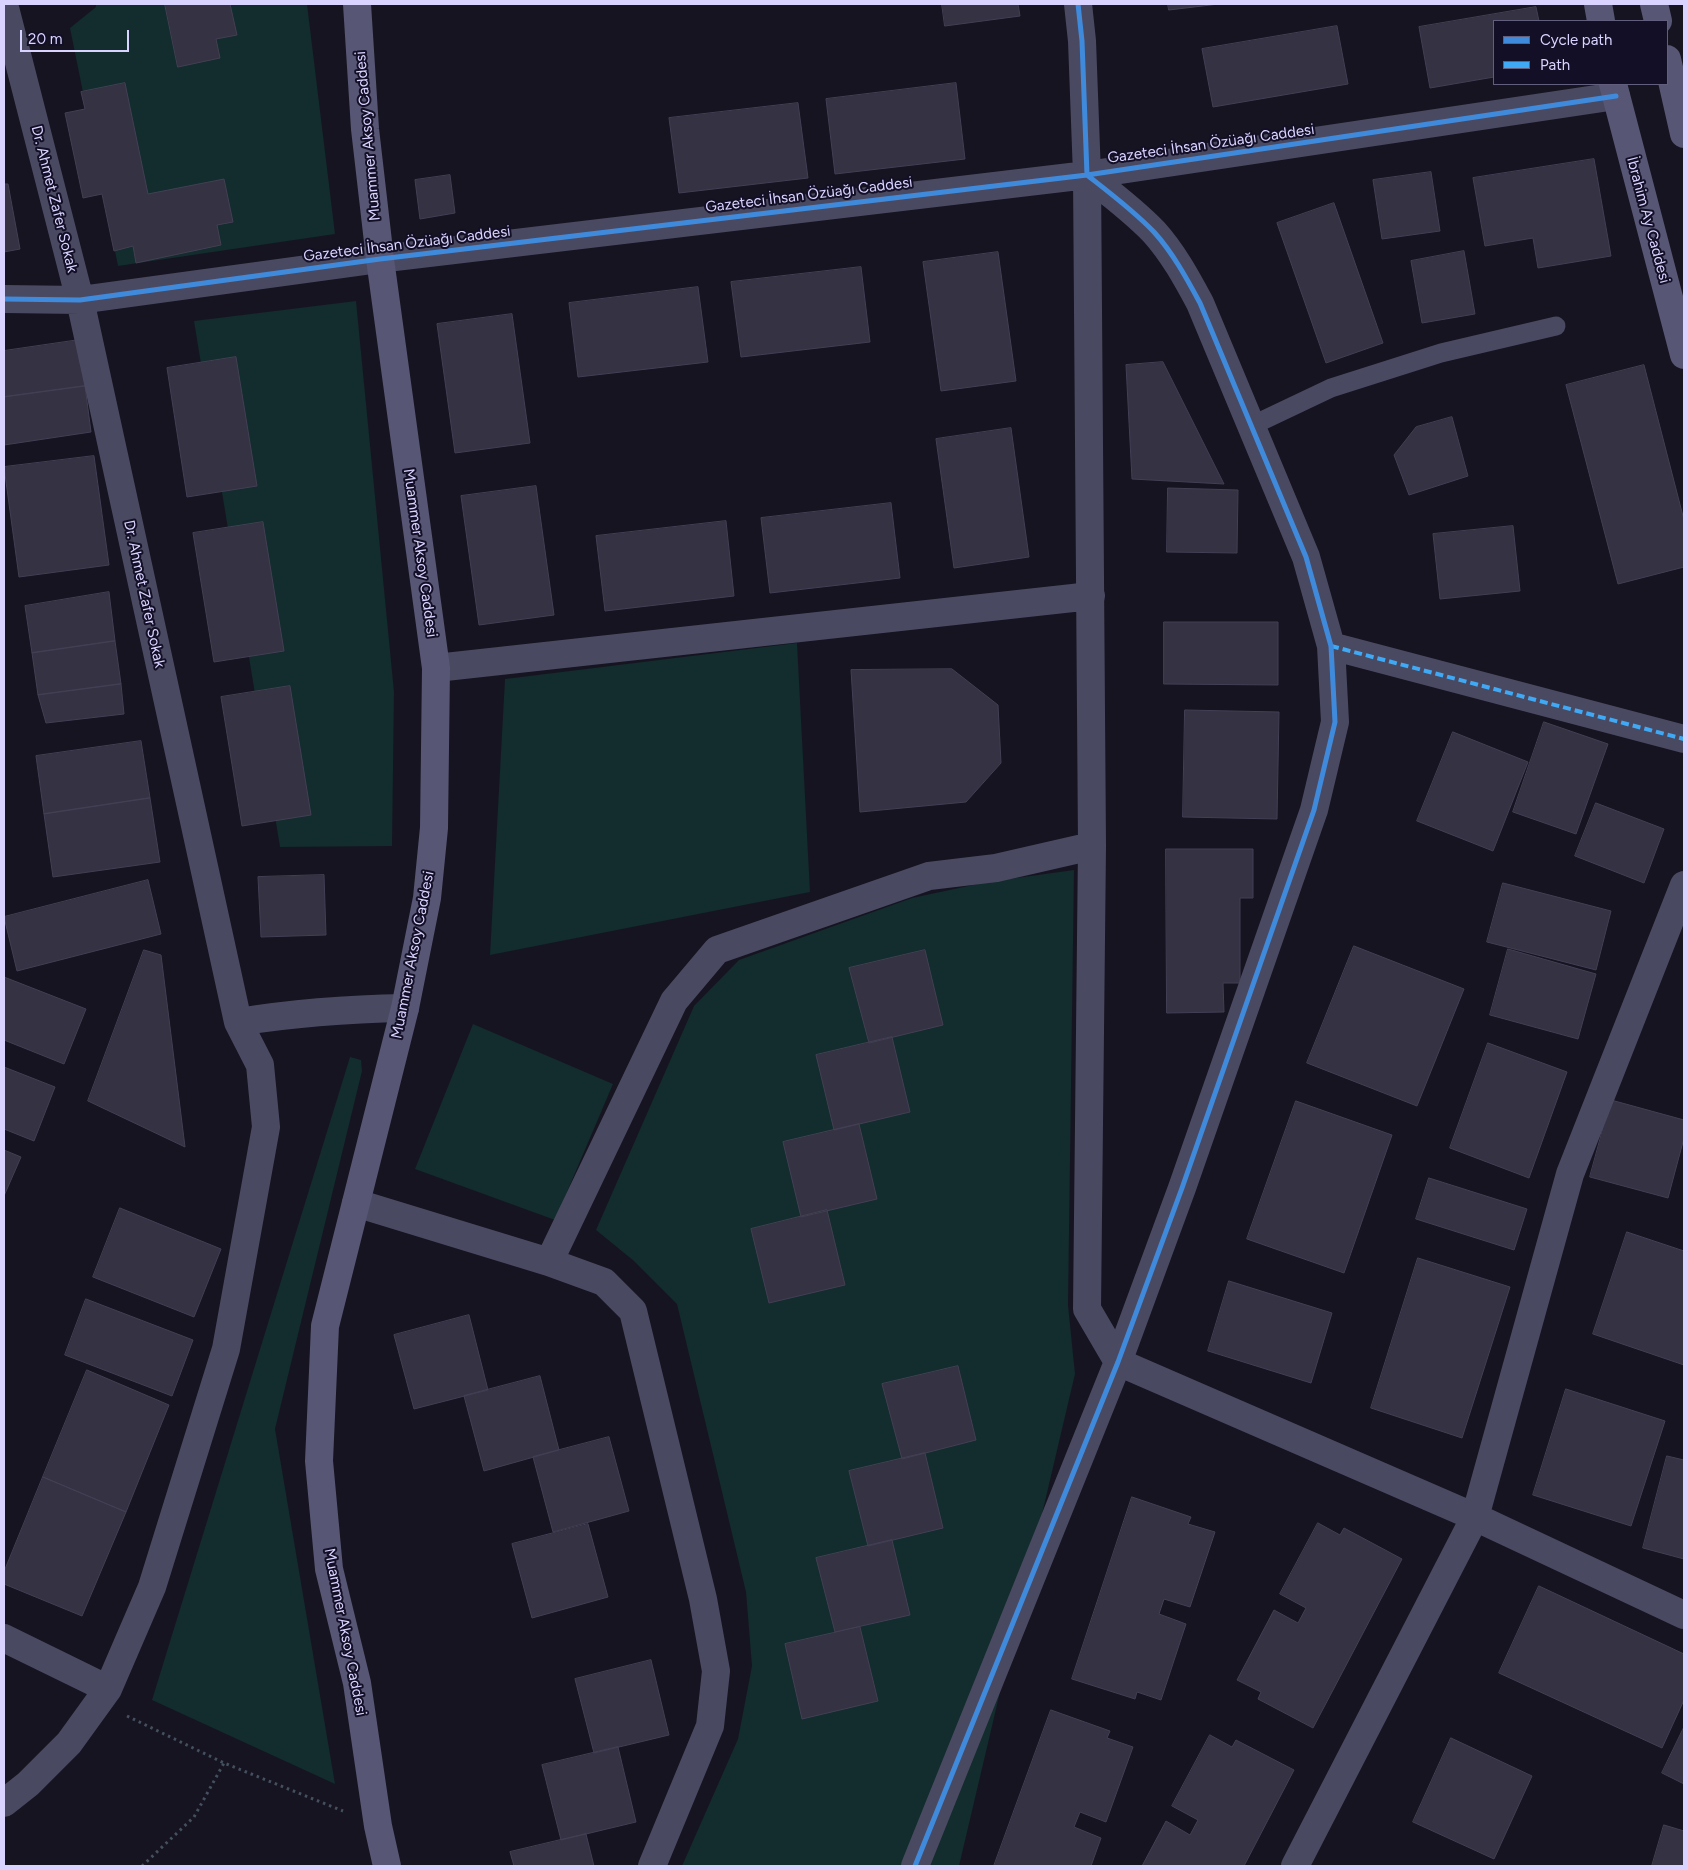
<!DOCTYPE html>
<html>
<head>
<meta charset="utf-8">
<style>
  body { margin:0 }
  #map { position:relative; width:1688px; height:1870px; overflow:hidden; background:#161421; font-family:Figtree,sans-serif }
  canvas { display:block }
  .frame { position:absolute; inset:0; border:5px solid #d9d4ff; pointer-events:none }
  .legend { position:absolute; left:1493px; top:20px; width:175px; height:65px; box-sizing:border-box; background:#130f26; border:1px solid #625e7d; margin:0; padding:6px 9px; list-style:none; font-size:15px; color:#d9d4ff }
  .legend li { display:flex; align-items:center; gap:10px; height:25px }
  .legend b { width:25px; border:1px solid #625e7d }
  .scale { position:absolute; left:20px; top:30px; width:109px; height:22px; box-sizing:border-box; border:2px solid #d9d4ff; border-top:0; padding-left:6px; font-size:15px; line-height:18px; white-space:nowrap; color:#d9d4ff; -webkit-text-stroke:4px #130f26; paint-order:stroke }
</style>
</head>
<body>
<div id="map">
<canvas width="1688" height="1870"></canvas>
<div class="frame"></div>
<ul class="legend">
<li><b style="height:6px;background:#408adc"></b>Cycle path</li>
<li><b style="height:6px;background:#3fa9f5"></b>Path</li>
</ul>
<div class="scale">20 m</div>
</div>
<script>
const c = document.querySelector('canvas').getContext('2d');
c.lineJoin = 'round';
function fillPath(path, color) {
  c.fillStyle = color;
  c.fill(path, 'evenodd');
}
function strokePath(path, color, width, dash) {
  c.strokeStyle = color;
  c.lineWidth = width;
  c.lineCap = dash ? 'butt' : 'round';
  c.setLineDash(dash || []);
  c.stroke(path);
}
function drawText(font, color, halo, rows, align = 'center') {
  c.font = font + ' Figtree,sans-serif';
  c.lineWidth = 4;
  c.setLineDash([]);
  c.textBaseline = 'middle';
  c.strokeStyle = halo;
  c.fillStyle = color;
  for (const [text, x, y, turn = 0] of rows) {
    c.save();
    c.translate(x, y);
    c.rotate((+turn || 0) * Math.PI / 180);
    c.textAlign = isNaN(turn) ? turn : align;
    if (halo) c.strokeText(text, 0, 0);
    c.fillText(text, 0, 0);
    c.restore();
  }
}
const green = new Path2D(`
  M 96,4 L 307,4 L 335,234 L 118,266 L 70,28 L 96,7 Z
  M 356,301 L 394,692 L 392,846 L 280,847 L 194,321 Z
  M 797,643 L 810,892 L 490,955 L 505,679 Z
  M 1074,870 L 1068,1305 L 1075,1374 L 959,1866 L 682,1866 L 738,1739 L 752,1666 L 746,1592 L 677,1304 L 634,1261 L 596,1230 L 694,1006 L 739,960 L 912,898 L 987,882 Z
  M 473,1024 L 613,1084 L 555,1220 L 415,1169 Z
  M 350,1057 L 361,1060 L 362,1071 L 275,1429 L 335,1784 L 152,1700 Z`);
const building = new Path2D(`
  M 165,4 L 230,4 L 237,35 L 216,39 L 220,58 L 178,67 Z
  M 942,4 L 1018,4 L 1020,16 L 945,26 Z
  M 1168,4 L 1219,4 L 1169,10 Z
  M 1536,7 L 1539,21 L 1494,21 L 1494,77 L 1430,88 L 1419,27 Z
  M 1337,26 L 1348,84 L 1213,107 L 1202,49 Z
  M 125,83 L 148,194 L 224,179 L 233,222 L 217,225 L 221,245 L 136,263 L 133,246 L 114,251 L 102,194 L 83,198 L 65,113 L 85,109 L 81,92 Z
  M 956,83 L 965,159 L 835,174 L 826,99 Z
  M 798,103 L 808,178 L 679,193 L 669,118 Z
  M 1594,159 L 1611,256 L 1538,268 L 1533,238 L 1485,246 L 1473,178 Z
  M 1431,172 L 1440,231 L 1382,239 L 1373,180 Z
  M 450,175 L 455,213 L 420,219 L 415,180 Z
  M 4,184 L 8,184 L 20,249 L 4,252 Z
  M 1334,203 L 1383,343 L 1326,363 L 1277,223 Z
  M 1464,251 L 1475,314 L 1422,323 L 1411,261 Z
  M 998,252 L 1016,381 L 941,391 L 923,262 Z
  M 861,267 L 870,342 L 741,357 L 731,282 Z
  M 698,287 L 708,362 L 578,377 L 569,303 Z
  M 512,314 L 530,443 L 455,453 L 437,324 Z
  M 79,340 L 85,386 L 4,397 L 4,351 Z
  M 236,357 L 257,486 L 187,497 L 167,368 Z
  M 1163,362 L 1224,484 L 1132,479 L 1126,365 Z
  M 1644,365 L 1684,520 L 1684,567 L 1618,584 L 1566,385 Z
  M 85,386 L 91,432 L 4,445 L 4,397 Z
  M 1452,417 L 1468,476 L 1409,495 L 1394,455 L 1416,427 Z
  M 1011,428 L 1029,557 L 954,568 L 936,439 Z
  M 94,456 L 109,565 L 19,577 L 4,467 Z
  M 536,486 L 554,615 L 479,625 L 461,496 Z
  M 1168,488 L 1238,490 L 1237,553 L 1167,552 Z
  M 891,503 L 900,578 L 770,593 L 761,518 Z
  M 726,521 L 734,596 L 605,611 L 596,536 Z
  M 263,522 L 284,651 L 214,662 L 193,533 Z
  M 1513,526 L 1520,591 L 1440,599 L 1433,534 Z
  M 109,592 L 115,641 L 32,653 L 25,606 Z
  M 1164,622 L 1278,622 L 1278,685 L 1164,684 Z
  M 115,641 L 121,684 L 38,695 L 32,653 Z
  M 952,669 L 998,705 L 1001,763 L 966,802 L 860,812 L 851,670 Z
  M 121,684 L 124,714 L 46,723 L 38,695 Z
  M 290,686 L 311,815 L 242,826 L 221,697 Z
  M 1185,710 L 1279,712 L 1277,819 L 1183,817 Z
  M 1544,722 L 1608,744 L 1576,834 L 1513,812 Z
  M 1453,732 L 1528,762 L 1493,851 L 1417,821 Z
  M 141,741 L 150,798 L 44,814 L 36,756 Z
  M 150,798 L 160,862 L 53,877 L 44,814 Z
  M 1596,803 L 1664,829 L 1644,883 L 1575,856 Z
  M 1166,849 L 1253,849 L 1253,898 L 1240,898 L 1240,983 L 1223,983 L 1224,1012 L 1167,1013 Z
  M 324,875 L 326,935 L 261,937 L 258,877 Z
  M 148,880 L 161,934 L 17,971 L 4,917 Z
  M 1503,883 L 1611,911 L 1596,970 L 1487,942 Z
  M 1354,946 L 1464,989 L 1417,1106 L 1307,1063 Z
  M 1508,949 L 1596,974 L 1578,1039 L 1490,1015 Z
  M 144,950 L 161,955 L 185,1147 L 88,1101 Z
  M 925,950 L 943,1025 L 869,1043 L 849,968 Z
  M 4,977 L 86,1009 L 64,1064 L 4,1040 Z
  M 892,1037 L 910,1112 L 834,1130 L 816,1055 Z
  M 1488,1043 L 1567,1072 L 1529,1178 L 1450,1148 Z
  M 4,1067 L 55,1087 L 34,1141 L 4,1129 Z
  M 1611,1100 L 1684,1120 L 1684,1138 L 1668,1198 L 1590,1177 Z
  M 1296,1101 L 1392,1135 L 1344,1273 L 1247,1239 Z
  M 859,1124 L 877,1199 L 801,1217 L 783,1142 Z
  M 4,1150 L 21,1157 L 4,1196 Z
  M 1429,1178 L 1527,1209 L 1514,1250 L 1416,1219 Z
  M 120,1208 L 221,1249 L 194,1317 L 93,1277 Z
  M 827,1210 L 845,1285 L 769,1303 L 751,1229 Z
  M 1627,1232 L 1684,1251 L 1684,1365 L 1593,1334 Z
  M 1418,1258 L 1510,1287 L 1462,1438 L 1371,1408 Z
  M 1229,1281 L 1332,1313 L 1311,1383 L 1208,1351 Z
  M 86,1299 L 193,1340 L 172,1396 L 65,1355 Z
  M 469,1315 L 488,1390 L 414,1409 L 394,1335 Z
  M 958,1366 L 976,1440 L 902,1459 L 882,1384 Z
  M 87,1370 L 169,1405 L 126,1512 L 43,1477 Z
  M 540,1376 L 559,1450 L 484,1471 L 464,1396 Z
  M 1566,1389 L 1665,1421 L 1631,1526 L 1533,1495 Z
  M 609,1437 L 629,1511 L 553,1532 L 533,1457 Z
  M 925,1453 L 943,1528 L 868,1546 L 849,1471 Z
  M 1667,1456 L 1684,1460 L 1684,1559 L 1643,1548 Z
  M 43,1477 L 126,1512 L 82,1616 L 4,1584 L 4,1572 Z
  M 1132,1497 L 1191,1517 L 1188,1524 L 1215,1532 L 1190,1607 L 1164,1599 L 1159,1614 L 1186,1624 L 1161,1700 L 1137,1692 L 1135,1699 L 1072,1679 Z
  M 1318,1523 L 1340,1535 L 1344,1528 L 1402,1559 L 1313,1728 L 1258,1699 L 1261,1692 L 1237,1680 L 1274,1610 L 1298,1623 L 1306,1608 L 1280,1594 Z
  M 588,1524 L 608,1597 L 532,1618 L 512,1544 Z
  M 892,1540 L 910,1615 L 835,1632 L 816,1558 Z
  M 1539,1586 L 1684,1654 L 1684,1700 L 1662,1748 L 1499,1673 Z
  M 860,1627 L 878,1701 L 802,1719 L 785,1644 Z
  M 651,1660 L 669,1735 L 594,1753 L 575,1679 Z
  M 1051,1710 L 1110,1731 L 1107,1738 L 1133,1747 L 1106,1822 L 1080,1812 L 1074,1827 L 1101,1838 L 1091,1866 L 994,1866 Z
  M 1684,1727 L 1684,1784 L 1662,1773 Z
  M 1210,1735 L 1232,1747 L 1236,1740 L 1294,1770 L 1244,1866 L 1142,1866 L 1166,1821 L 1190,1835 L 1198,1820 L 1172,1806 Z
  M 1451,1738 L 1532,1776 L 1494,1859 L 1413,1822 Z
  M 618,1747 L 636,1822 L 561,1840 L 542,1765 Z
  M 1664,1825 L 1684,1831 L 1684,1866 L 1652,1866 Z
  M 586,1834 L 594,1866 L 514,1866 L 510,1852 Z`);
const path = new Path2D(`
  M 127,1716 L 224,1763 L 343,1811
  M 142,1866 L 194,1817 L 224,1763`);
const service = new Path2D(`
  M 1251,426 L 1331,388 L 1441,353 L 1556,326`);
const minor = new Path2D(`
  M 4,4 L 80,300 L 238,1022 C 294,1013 349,1009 405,1008
  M 1087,175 L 1092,846 L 1087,1309 L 1118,1362 L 1475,1517 L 1684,1615
  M 4,299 L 80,300 L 380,259 L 1087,175 L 1616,96
  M 1331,646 L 1684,739
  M 436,668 L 1091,596
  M 356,1203 L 549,1262 L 604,1282 L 633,1311 L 703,1599 L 716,1671 L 710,1726 L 652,1866
  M 549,1262 L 674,1001 L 717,950 L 929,876 L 996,868 L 1092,846
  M 4,1638 L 108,1689
  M 4,1803 L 28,1784 L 69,1743 L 108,1689 L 152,1587 L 226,1349 L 266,1127 L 260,1065 L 238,1022
  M 915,1866 L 1118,1362 L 1182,1188 L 1314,810 L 1335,722 L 1331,646 L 1306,557 L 1200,303 C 1187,279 1173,253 1154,232 C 1134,211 1110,193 1087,175 L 1082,41 L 1078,4
  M 1295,1866 L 1475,1517 L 1570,1174 L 1684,885`);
const secondary = new Path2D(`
  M 357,4 L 365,129 L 380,259 L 436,668 L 434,828 L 427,898 L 405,1008 L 325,1326 L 319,1461 L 329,1569 L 357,1683 L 378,1826 L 387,1866
  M 1598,4 L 1601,21
  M 1654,4 L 1658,21
  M 1667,59 L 1684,134
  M 1613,84 L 1684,355`);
const quiet = new Path2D(`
  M 1331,646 L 1684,739`);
const cycleway = new Path2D(`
  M 4,299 L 80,300 L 380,259 L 1087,175 L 1616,96
  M 915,1866 L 1118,1362 L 1182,1188 L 1314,810 L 1335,722 L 1331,646 L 1306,557 L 1200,303 C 1187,279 1173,253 1154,232 C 1134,211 1110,193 1087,175 L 1082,41 L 1078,4`);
const streetNames = [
  ["Muammer Aksoy Caddesi",368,136,-95],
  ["Gazeteci İhsan Özüağı Caddesi",1211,144,-8],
  ["Gazeteci İhsan Özüağı Caddesi",809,195,-7],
  ["Dr. Ahmet Zafer Sokak",54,199,76],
  ["İbrahim Ay Caddesi",1648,220,75],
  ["Gazeteci İhsan Özüağı Caddesi",407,244,-7],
  ["Muammer Aksoy Caddesi",420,553,82],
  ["Dr. Ahmet Zafer Sokak",144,594,78],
  ["Muammer Aksoy Caddesi",413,955,-79],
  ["Muammer Aksoy Caddesi",345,1632,79]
];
fillPath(green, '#132c2d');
fillPath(building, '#343243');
strokePath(building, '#433f54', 1);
strokePath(path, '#44505f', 3, [2.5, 4]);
strokePath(service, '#4a4962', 19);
strokePath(minor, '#4a4962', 28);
strokePath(secondary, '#575674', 28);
strokePath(quiet, '#3fa9f5', 4, [8, 4]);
strokePath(cycleway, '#408adc', 5);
drawText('15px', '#d9d4ff', '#130f26', streetNames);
</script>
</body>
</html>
